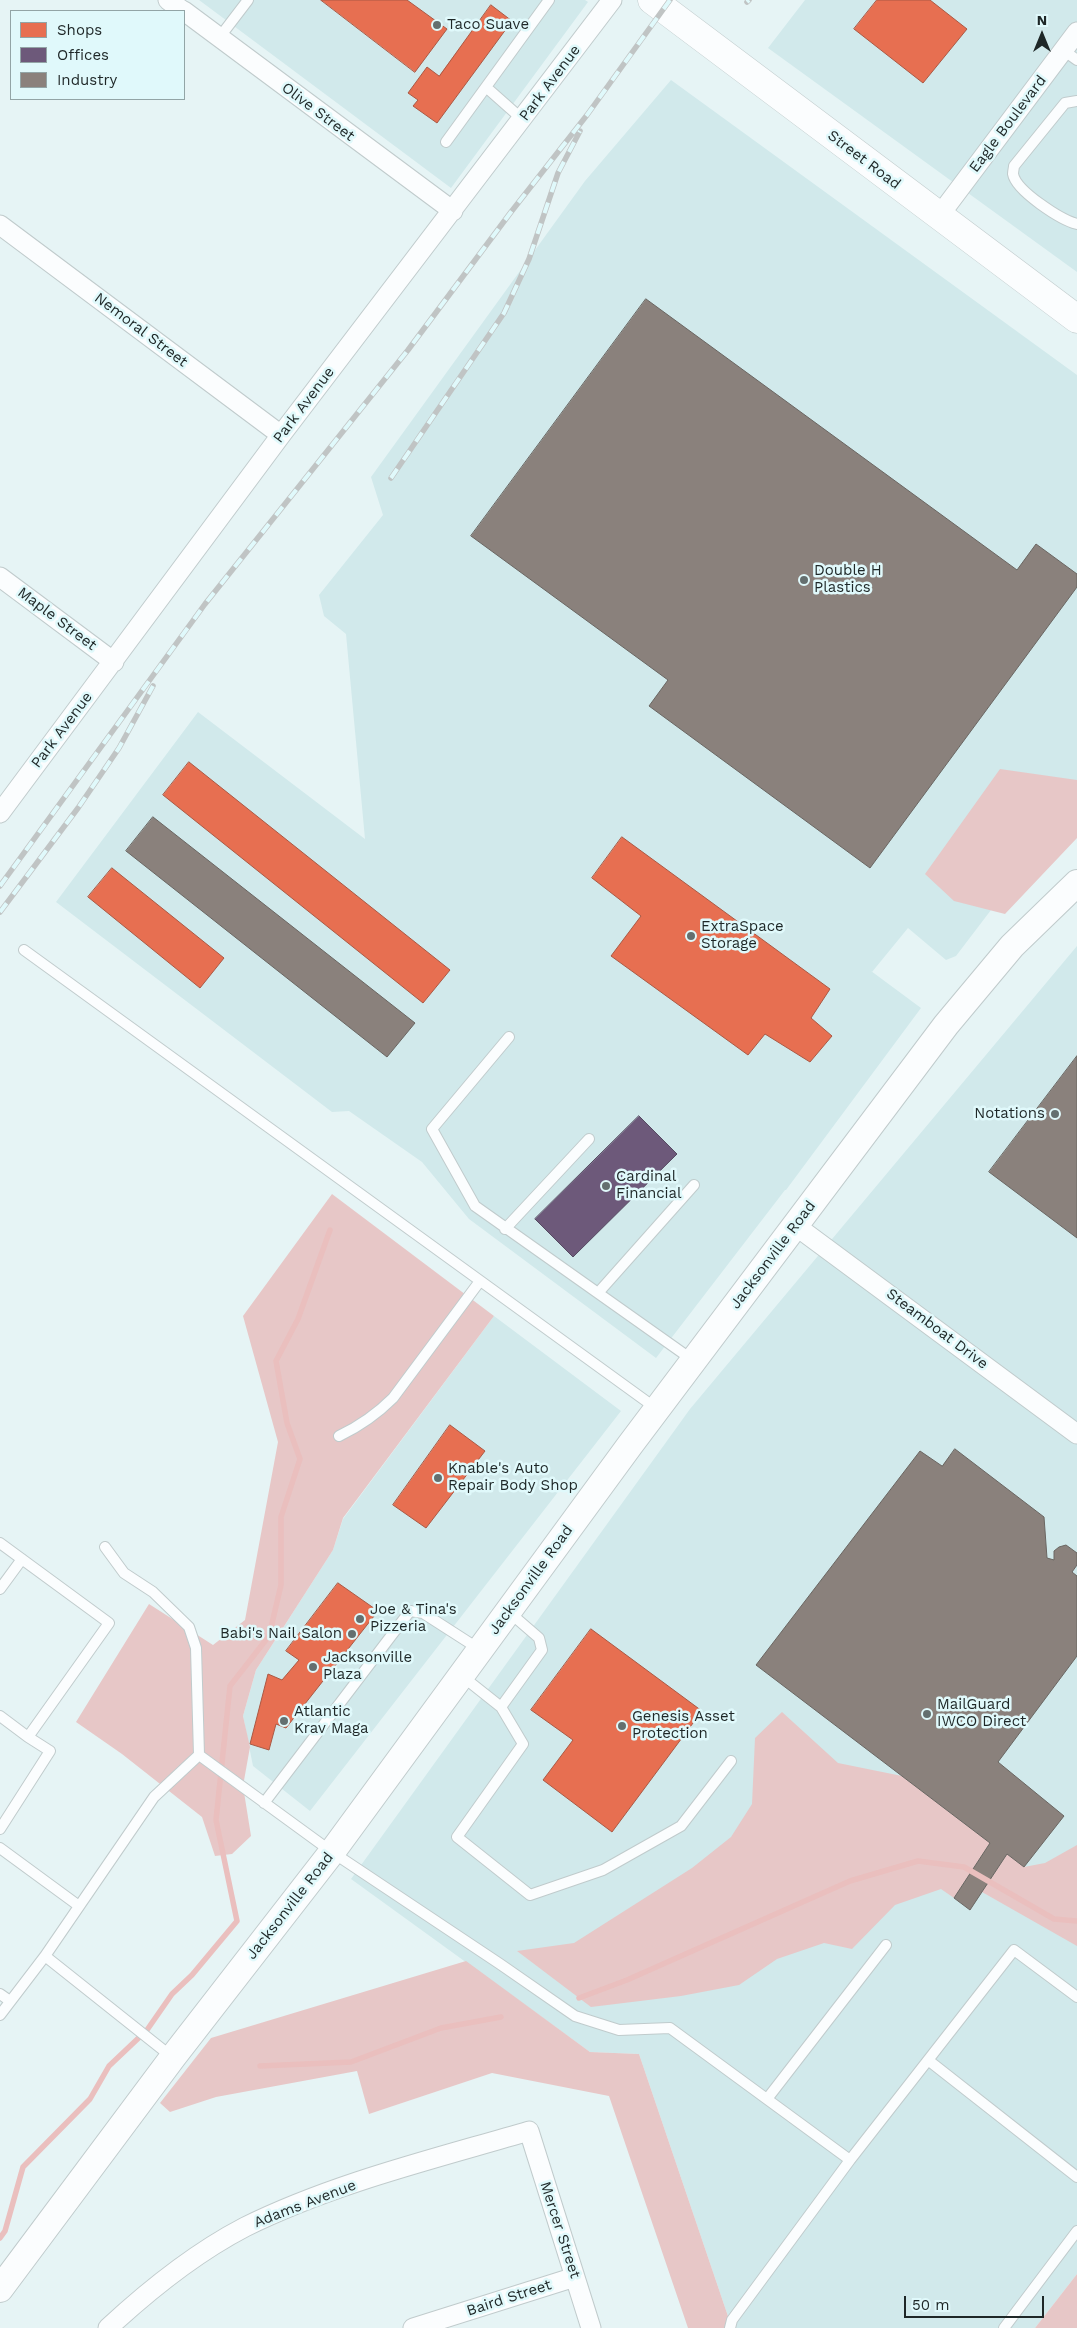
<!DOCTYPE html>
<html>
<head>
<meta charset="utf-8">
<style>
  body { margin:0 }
  #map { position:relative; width:1077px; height:2328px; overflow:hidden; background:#e6f4f5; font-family:"Work Sans",sans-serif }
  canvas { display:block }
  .legend { position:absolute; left:10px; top:10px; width:175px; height:90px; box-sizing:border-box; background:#e0f9fb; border:1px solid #92a5a6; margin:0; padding:6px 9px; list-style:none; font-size:15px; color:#1e2727 }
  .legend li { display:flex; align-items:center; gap:10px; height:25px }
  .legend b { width:25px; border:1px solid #92a5a6 }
  .north { position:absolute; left:1017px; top:10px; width:50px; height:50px; -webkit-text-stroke:4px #e0f9fb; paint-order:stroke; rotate:0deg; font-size:14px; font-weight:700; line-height:20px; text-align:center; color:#1e2727 }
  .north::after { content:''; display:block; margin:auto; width:18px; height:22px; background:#1e2727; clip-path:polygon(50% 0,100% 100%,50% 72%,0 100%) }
  .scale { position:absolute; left:904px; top:2296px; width:140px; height:22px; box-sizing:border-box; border:2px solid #1e2727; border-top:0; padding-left:6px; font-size:15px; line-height:18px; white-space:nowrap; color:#1e2727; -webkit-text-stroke:4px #e0f9fb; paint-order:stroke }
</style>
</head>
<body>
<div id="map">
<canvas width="1077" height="2328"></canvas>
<ul class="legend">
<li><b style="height:14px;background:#e76f51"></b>Shops</li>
<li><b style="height:14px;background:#6d597a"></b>Offices</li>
<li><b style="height:14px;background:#8a817c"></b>Industry</li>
</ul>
<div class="north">N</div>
<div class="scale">50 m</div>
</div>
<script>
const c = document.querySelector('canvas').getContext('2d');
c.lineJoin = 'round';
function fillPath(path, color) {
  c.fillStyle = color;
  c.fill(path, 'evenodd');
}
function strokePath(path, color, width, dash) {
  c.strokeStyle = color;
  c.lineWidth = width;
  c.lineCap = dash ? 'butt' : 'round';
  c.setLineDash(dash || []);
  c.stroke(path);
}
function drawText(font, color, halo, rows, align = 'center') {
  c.font = font + ' "Work Sans",sans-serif';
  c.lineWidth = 5;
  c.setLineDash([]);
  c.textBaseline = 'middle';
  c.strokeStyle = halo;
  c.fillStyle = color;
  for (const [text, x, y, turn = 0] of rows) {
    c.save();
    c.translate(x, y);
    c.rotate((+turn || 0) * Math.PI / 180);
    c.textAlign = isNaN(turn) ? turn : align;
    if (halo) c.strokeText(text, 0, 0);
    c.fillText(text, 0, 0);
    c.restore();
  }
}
const built = new Path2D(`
  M 199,0 L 585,0 L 588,2 L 451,188 Z
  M 805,0 L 1077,0 L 1077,272 L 768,48 Z
  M 671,80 L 1077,375 L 1077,797 L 956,956 L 946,960 L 908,928 L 872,972 L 871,971 L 921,1008 L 786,1190 L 785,1190 L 656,1358 L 469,1219 L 422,1162 L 349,1111 L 332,1112 L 56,902 L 198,712 L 365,839 L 346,634 L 324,616 L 319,595 L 383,515 L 371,477 L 585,181 Z
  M 1077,946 L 1077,2274 L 1035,2328 L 732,2328 L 639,2054 L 590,2052 L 351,1879 L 690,1409 Z
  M 494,1316 L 621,1411 L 310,1811 L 253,1766 L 243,1716 L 256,1670 L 333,1550 L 343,1519 Z`);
const forest = new Path2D(`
  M 1000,769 L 1077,780 L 1077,838 L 1005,914 L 954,901 L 925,874 Z
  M 332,1194 L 494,1316 L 343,1518 L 333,1550 L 256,1670 L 243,1716 L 250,1747 L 243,1786 L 251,1836 L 232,1854 L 215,1856 L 202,1817 L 122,1754 L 76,1722 L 149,1604 L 213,1645 L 245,1620 L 278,1442 L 243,1316 Z
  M 782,1712 L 838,1763 L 902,1776 L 990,1843 L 954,1898 L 941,1889 L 895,1905 L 852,1949 L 824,1943 L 777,1959 L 739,1985 L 681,1996 L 591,2007 L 517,1951 L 574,1943 L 692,1868 L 731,1837 L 752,1804 L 755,1738 Z
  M 1077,1845 L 1077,1946 L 982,1892 L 1007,1854 L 1024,1867 L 1045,1863 Z
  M 466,1961 L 590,2052 L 639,2054 L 732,2328 L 688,2328 L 609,2096 L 492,2073 L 369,2114 L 357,2071 L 216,2097 L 170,2112 L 160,2103 L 211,2038 Z
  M 1077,2274 L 1077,2328 L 1035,2328 Z`);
const shops = new Path2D(`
  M 321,0 L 407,0 L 447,29 L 415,72 Z
  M 877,0 L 930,0 L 967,29 L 923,83 L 854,29 Z
  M 491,5 L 512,21 L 437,123 L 413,106 L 418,100 L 408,93 L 427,67 L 439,76 Z
  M 189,762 L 450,970 L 423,1003 L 163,795 Z
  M 622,837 L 830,989 L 811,1018 L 832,1036 L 810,1062 L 765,1034 L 748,1055 L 611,956 L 641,916 L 592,878 Z
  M 112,868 L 224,958 L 200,988 L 88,897 Z
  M 450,1425 L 485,1451 L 426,1528 L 393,1505 Z
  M 338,1583 L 378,1611 L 286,1728 L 276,1724 L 269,1750 L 250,1744 L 268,1674 L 282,1680 L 299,1660 L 286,1651 Z
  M 591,1629 L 702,1711 L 612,1832 L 543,1780 L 573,1740 L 531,1710 Z`);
const offices = new Path2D(`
  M 639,1116 L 677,1154 L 573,1257 L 535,1219 Z`);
const industry = new Path2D(`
  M 646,299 L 1017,570 L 1036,544 L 1077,574 L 1077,587 L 870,868 L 649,706 L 668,680 L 471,536 Z
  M 153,817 L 415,1023 L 387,1057 L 126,851 Z
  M 1077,1056 L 1077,1238 L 989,1172 Z
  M 955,1449 L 1044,1517 L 1047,1558 L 1054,1560 L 1054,1551 L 1059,1547 L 1066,1545 L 1077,1553 L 1077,1565 L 1072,1572 L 1077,1576 L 1077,1656 L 998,1762 L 1064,1816 L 1024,1867 L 1007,1854 L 970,1910 L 954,1898 L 990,1843 L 756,1665 L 920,1451 L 942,1466 Z`);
const stream = new Path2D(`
  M 579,1998 L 627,1980 L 850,1881 L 918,1861 L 964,1867 L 1054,1919 L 1077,1921
  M 260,2066 L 351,2062 L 441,2028 L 501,2017
  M 0,2238 L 5,2231 L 23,2167 L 90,2099 L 109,2066 L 147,2030 L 172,1994 L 192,1975 L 237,1921 L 216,1820 L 230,1686 L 269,1636 L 281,1585 L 281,1517 L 300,1459 L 287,1423 L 276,1361 L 298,1319 L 330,1230`);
const lane = new Path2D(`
  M 219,38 L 248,0
  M 1063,50 L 1077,60
  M 487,88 L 522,119
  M 1077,101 L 1065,103 L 1014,166 C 1014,168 1013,171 1013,174 C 1016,191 1061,220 1077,224
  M 446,142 L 549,0
  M 24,950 L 657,1409
  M 509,1037 L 432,1129 L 475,1206 L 694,1361
  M 505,1229 L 589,1139
  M 598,1293 L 694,1185
  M 339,1436 C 360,1426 376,1415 393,1398 L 480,1281
  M 0,1543 L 109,1623 L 28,1737 L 50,1751 L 0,1829
  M 105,1547 L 124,1573 L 153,1592 L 189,1627 L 196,1648 L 199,1755
  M 0,1589 L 22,1559
  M 462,1676 L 501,1707 L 523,1744 L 457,1837 L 530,1895 L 603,1870 L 681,1826 L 731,1761
  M 501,1707 L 542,1650 L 539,1638 L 509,1612
  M 0,1716 L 28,1737
  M 264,1803 L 410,1611 L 423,1613 L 479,1649
  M 0,1848 L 79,1906
  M 0,1994 L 10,2001
  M 0,2015 L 45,1956
  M 172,2057 L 45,1956 L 154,1797 L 199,1755 L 332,1852 L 500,1964 L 575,2016 L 619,2030 L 670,2028 L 850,2160
  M 928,2060 L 1077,2177
  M 767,2099 L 886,1945
  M 730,2328 L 732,2320 L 850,2160 L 1014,1950 L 1077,1997
  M 1004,2328 L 1077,2231`);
const street = new Path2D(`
  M 168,0 L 183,11
  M 184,11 L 453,211
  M 939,216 L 1077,32
  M 0,225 L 281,435
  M 0,577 L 114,662
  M 0,813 L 281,435 L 612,0
  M 796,1226 L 1077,1434
  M 108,2328 C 150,2289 195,2253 245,2227 C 334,2183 434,2159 529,2131 L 591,2328
  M 413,2328 L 575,2277`);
const secondary = new Path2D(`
  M 0,2289 L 173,2057 L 332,1852 L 630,1445 L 946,1025 L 1012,946 L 1077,883`);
const primary = new Path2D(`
  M 652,0 L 1077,319`);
const rail = new Path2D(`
  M 747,2 L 749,0
  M 391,478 L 504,313 L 529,259 L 558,173 L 580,131
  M 0,886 L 205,604 L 408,350 L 511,212 L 587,115 L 670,0
  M 0,912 L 78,808 L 119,748 L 153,686`);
const markers = [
  [437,25,5,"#646f6f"],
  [804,580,5,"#646f6f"],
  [691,936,5,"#646f6f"],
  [1055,1114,5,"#646f6f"],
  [606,1186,5,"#646f6f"],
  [438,1478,5,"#646f6f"],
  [360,1619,5,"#646f6f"],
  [352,1634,5,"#646f6f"],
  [313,1667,5,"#646f6f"],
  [927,1714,5,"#646f6f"],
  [284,1721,5,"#646f6f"],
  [622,1726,5,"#646f6f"]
];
const poiNames = [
  ["Taco Suave",447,25],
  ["Double H",814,571],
  ["Plastics",814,588],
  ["ExtraSpace",701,927],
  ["Storage",701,944],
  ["Notations",1045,1114,"right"],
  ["Cardinal",616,1177],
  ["Financial",616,1194],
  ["Knable's Auto",448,1469],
  ["Repair Body Shop",448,1486],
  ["Joe & Tina's",370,1610],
  ["Pizzeria",370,1627],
  ["Babi's Nail Salon",342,1634,"right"],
  ["Jacksonville",323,1658],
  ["Plaza",323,1675],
  ["MailGuard",937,1705],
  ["IWCO Direct",937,1722],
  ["Atlantic",294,1712],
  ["Krav Maga",294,1729],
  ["Genesis Asset",632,1717],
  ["Protection",632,1734]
];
const streetNames = [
  ["Park Avenue",550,83,-53],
  ["Olive Street",318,112,37],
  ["Eagle Boulevard",1008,124,-53],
  ["Street Road",864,160,37],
  ["Nemoral Street",141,330,37],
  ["Park Avenue",304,405,-53],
  ["Maple Street",57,619,37],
  ["Park Avenue",62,730,-53],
  ["Jacksonville Road",773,1255,-53],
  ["Steamboat Drive",937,1329,37],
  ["Jacksonville Road",531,1580,-54],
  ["Jacksonville Road",290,1906,-52],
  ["Adams Avenue",305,2204,-21],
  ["Mercer Street",560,2230,72],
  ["Baird Street",509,2298,-18]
];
fillPath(built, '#d1e9eb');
fillPath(forest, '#e7c7c7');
fillPath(shops, '#e76f51');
strokePath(shops, '#ab5944', 1);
fillPath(offices, '#6d597a');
strokePath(offices, '#554a61', 1);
fillPath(industry, '#8a817c');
strokePath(industry, '#6a6662', 1);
strokePath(stream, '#eabfbe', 5.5);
strokePath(lane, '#c0cbcc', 12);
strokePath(street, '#c0cbcc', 21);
strokePath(secondary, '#c0cbcc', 28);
strokePath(primary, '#c0cbcc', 29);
strokePath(lane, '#fbfdfe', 10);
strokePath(street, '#fbfdfe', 19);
strokePath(secondary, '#fbfdfe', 26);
strokePath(primary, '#fbfdfe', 28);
strokePath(rail, '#c0c4c4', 5.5);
strokePath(rail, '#e0f9fb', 4, [11]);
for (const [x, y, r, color] of markers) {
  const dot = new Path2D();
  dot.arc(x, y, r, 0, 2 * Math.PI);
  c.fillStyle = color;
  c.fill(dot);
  strokePath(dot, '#e0f9fb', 2);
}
drawText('15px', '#1e2727', '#e0f9fb', poiNames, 'left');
drawText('15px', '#1e2727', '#e0f9fb', streetNames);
</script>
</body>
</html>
